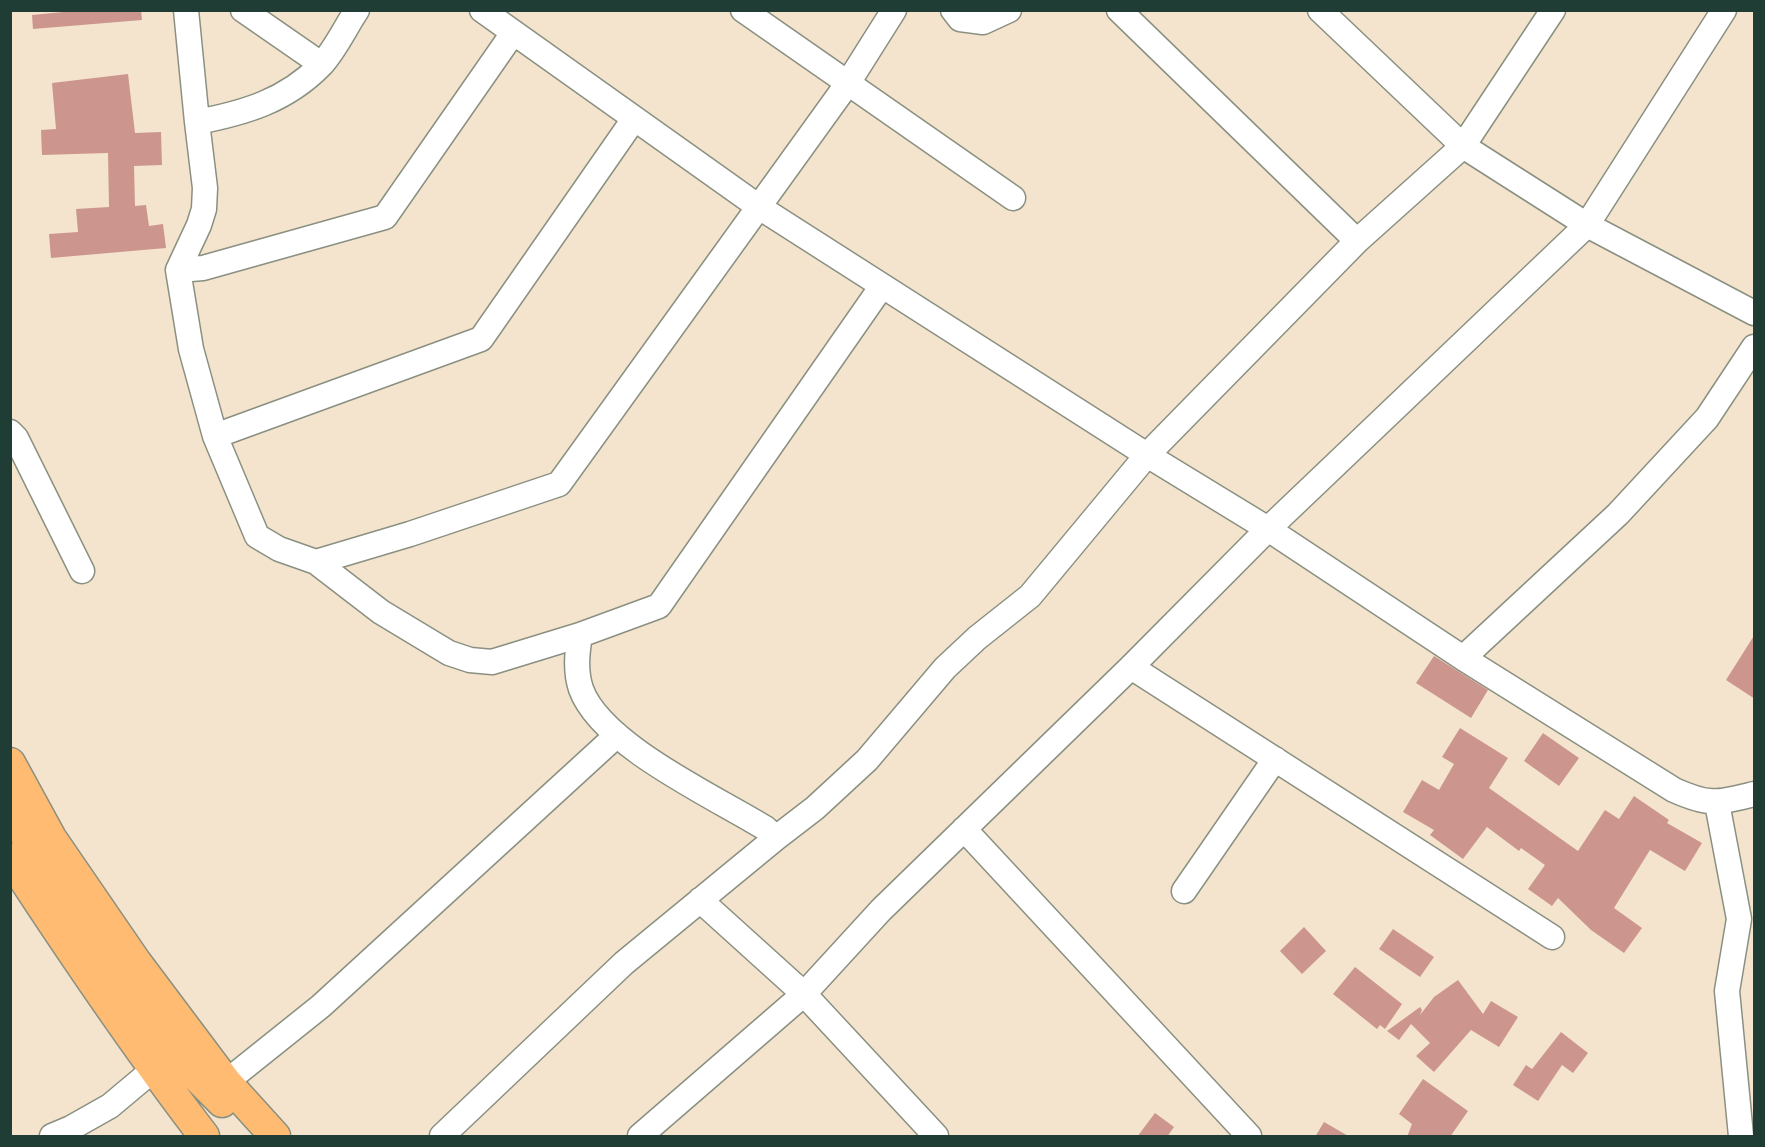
<!DOCTYPE html>
<html>
<head>
<meta charset="utf-8">
<style>
  body { margin:0 }
  #map { position:relative; width:1765px; height:1147px; overflow:hidden; background:#f4e4ce; font-family:"Gochi Hand",sans-serif }
  canvas { display:block }
  .frame { position:absolute; inset:0; border:12px solid #1f3d34; pointer-events:none }
</style>
</head>
<body>
<div id="map">
<canvas width="1765" height="1147"></canvas>
<div class="frame"></div>
</div>
<script>
const c = document.querySelector('canvas').getContext('2d');
c.lineJoin = 'round';
function fillPath(path, color) {
  c.fillStyle = color;
  c.fill(path, 'evenodd');
}
function strokePath(path, color, width, dash) {
  c.strokeStyle = color;
  c.lineWidth = width;
  c.lineCap = dash ? 'butt' : 'round';
  c.setLineDash(dash || []);
  c.stroke(path);
}
const building = new Path2D(`
  M 84,10 L 141,10 L 142,20 L 33,29 L 32,15 Z
  M 128,74 L 135,133 L 161,132 L 162,165 L 134,166 L 135,206 L 146,205 L 149,226 L 163,224 L 166,248 L 51,258 L 49,234 L 78,232 L 76,209 L 109,207 L 108,153 L 42,155 L 41,130 L 56,129 L 52,83 Z
  M 1755,634 L 1755,699 L 1726,680 Z
  M 1434,656 L 1488,690 L 1471,718 L 1416,683 Z
  M 1460,728 L 1508,758 L 1489,788 L 1578,851 L 1605,810 L 1619,819 L 1634,796 L 1669,820 L 1667,823 L 1702,843 L 1685,871 L 1650,850 L 1614,908 L 1642,928 L 1624,953 L 1591,930 L 1558,898 L 1552,906 L 1528,889 L 1545,865 L 1521,848 L 1519,851 L 1487,827 L 1463,859 L 1430,835 L 1434,830 L 1403,812 L 1422,780 L 1439,790 L 1454,764 L 1442,757 Z
  M 1543,733 L 1579,758 L 1559,786 L 1524,761 Z
  M 1304,927 L 1326,951 L 1302,974 L 1280,951 Z
  M 1393,929 L 1434,957 L 1420,977 L 1379,949 Z
  M 1355,967 L 1402,1004 L 1385,1029 L 1380,1025 L 1377,1029 L 1333,994 Z
  M 1458,980 L 1483,1014 L 1491,1001 L 1518,1017 L 1499,1047 L 1471,1030 L 1434,1072 L 1416,1056 L 1430,1043 L 1411,1024 L 1399,1040 L 1387,1031 L 1420,1007 L 1422,1010 L 1420,1015 L 1434,997 Z
  M 1561,1032 L 1588,1053 L 1573,1073 L 1562,1065 L 1538,1101 L 1513,1085 L 1526,1065 L 1532,1069 Z
  M 1423,1079 L 1468,1111 L 1450,1137 L 1407,1137 L 1412,1124 L 1399,1114 Z
  M 1155,1113 L 1174,1127 L 1167,1137 L 1137,1137 Z
  M 1324,1122 L 1350,1137 L 1315,1137 Z`);
const minor = new Path2D(`
  M 186,10 L 197,122 L 205,188 L 204,209 L 199,225 L 178,270 L 191,349 L 215,436 L 257,536 L 279,549 L 316,562 L 381,612 L 449,653 L 470,660 L 492,662 L 580,635 L 659,606 L 882,286
  M 243,10 L 321,64
  M 482,10 L 759,207 L 1147,455 L 1268,529 L 1463,658 L 1674,790 C 1710,806 1717,803 1754,794
  M 743,10 L 1013,198
  M 953,10 L 960,19 L 983,22 L 1009,10
  M 1119,10 L 1357,241
  M 1320,10 L 1463,146 L 1587,225 L 1754,313
  M 197,122 C 244,113 286,101 321,65 C 335,50 345,28 357,10
  M 178,270 L 203,268 L 385,217 L 513,33
  M 10,432 L 16,438 L 82,571
  M 215,436 L 481,339 L 634,119
  M 316,562 L 410,534 L 559,484 L 848,83 L 894,10
  M 580,635 C 577,653 575,671 581,689 C 601,745 715,797 765,828 L 776,838
  M 1463,658 L 1618,514 L 1707,418 L 1754,347
  M 1131,667 L 1552,937
  M 1717,803 L 1739,919 L 1727,991 L 1741,1136
  M 964,829 L 1249,1136
  M 1184,891 L 1275,759
  M 700,900 L 804,994 L 936,1136
  M 226,1082 L 321,1006 L 617,735
  M 52,1136 L 71,1128 L 110,1106 L 153,1070
  M 442,1136 L 624,963 L 776,838 L 815,808 L 867,760 L 945,668 L 977,638 L 1030,596 L 1147,455 L 1357,241 L 1463,146 L 1553,10
  M 640,1136 L 804,994 L 881,910 L 1131,667 L 1268,529 L 1587,225 L 1724,10`);
const major = new Path2D(`
  M 10,763 L 51,838 L 136,962 L 226,1082 L 275,1136
  M 10,810 L 75,914 L 179,1059 L 222,1102
  M 10,858 C 72,953 135,1046 204,1136`);
fillPath(building, '#cc968f');
strokePath(minor, '#8a9081', 27);
strokePath(major, '#8a9081', 33);
strokePath(minor, '#fff', 24);
strokePath(major, '#febb71', 30);
</script>
</body>
</html>
